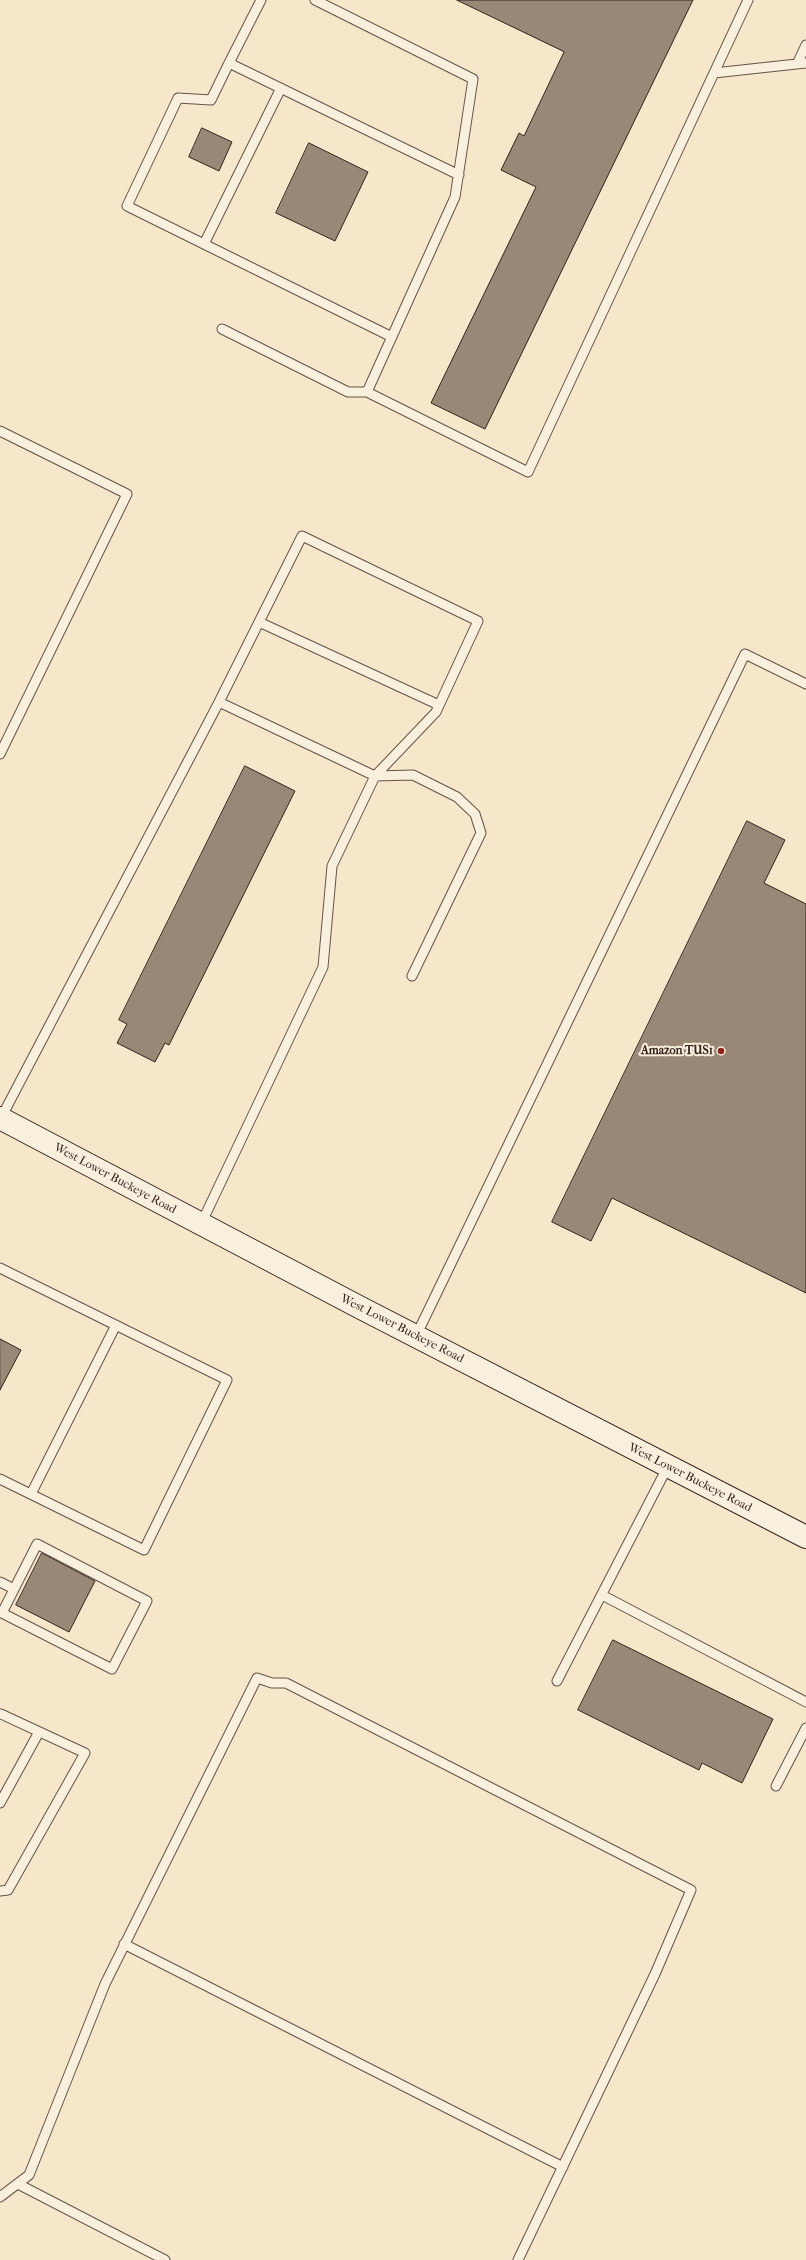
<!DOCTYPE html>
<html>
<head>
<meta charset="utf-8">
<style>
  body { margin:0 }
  canvas { display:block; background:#f6e6ca }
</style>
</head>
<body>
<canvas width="806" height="2260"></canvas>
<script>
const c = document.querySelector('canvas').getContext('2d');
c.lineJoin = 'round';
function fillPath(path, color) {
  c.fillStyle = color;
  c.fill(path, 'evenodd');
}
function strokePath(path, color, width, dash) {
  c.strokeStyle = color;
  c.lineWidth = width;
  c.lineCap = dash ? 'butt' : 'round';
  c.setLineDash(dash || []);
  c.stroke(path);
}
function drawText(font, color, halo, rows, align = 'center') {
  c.font = font + ' "IM FELL French Canon",serif';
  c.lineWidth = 4;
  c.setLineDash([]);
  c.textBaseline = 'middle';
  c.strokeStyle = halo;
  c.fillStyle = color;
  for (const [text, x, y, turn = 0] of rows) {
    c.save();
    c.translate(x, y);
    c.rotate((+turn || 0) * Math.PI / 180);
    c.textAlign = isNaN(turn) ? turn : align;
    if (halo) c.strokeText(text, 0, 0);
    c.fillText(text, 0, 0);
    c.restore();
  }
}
const building = new Path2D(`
  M 457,0 L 693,0 L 485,429 L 431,403 L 536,187 L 501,170 L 519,133 L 524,136 L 564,52 Z
  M 202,128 L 232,142 L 219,171 L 189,157 Z
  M 309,143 L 368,172 L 335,241 L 276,213 Z
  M 245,766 L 295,791 L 169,1045 L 165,1043 L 155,1062 L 117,1043 L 127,1024 L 119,1020 Z
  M 747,821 L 785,840 L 764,883 L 806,904 L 806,1293 L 612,1198 L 591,1241 L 552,1222 Z
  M 0,1339 L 21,1350 L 0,1390 Z
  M 42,1553 L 95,1581 L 69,1632 L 16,1605 Z
  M 613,1640 L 773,1719 L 742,1783 L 702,1763 L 699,1770 L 578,1710 Z`);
const lane = new Path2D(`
  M 261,0 L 229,63 L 459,175
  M 315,0 L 473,79 L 455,197 L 367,392 L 528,472 L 748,0
  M 229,63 L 211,100 L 178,98 L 127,206 L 392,337
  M 797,64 L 806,45
  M 714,73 L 806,63
  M 204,244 L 281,88
  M 222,329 L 348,392 L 367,392
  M 0,431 L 127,494 L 0,754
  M 259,622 L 439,705
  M 219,702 L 302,536 L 478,621 L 436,712 L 375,776 L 413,775 L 457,797 L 475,814 L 481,833 L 412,976
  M 1,1118 L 219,702 L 375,776 L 332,866 L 323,967 L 201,1224
  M 0,1268 L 227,1380 L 144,1550 L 0,1479
  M 416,1336 L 745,654 L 806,684
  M 31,1494 L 116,1325
  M 37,1544 L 147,1601 L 112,1669 L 2,1613 Z
  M 0,1582 L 14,1589
  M 602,1595 L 806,1702
  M 557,1681 L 668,1466
  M 776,1786 L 806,1728
  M 0,1803 L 39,1732
  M 0,1891 L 8,1890 L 85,1753 L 1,1714
  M 124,1944 L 563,2167
  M 18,2184 L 165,2260
  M 0,2197 L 29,2175 L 105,1984 L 257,1678 L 272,1683 L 286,1683 L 691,1890 L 655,1974 L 518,2260`);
const secondary = new Path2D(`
  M 0,1118 L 361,1308 L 806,1537`);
const markers = [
  [721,1051,4,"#8f2418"]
];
const poiNames = [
  ["Amazon TUS1",713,1051]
];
const streetNames = [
  ["West Lower Buckeye Road",115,1179,28],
  ["West Lower Buckeye Road",402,1329,27],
  ["West Lower Buckeye Road",690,1478,27]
];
fillPath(building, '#998876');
strokePath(building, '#34231c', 1);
strokePath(lane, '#645448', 11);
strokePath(secondary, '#34231c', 24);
strokePath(lane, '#f9efdd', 9);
strokePath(secondary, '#f9efdd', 22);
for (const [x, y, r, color] of markers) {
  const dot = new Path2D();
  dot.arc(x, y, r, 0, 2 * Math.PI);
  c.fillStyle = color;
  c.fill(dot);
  strokePath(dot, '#f9efdd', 1.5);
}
drawText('bold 12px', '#34231c', '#f9efdd', poiNames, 'right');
drawText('12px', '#34231c', '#f9efdd', streetNames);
</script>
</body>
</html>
